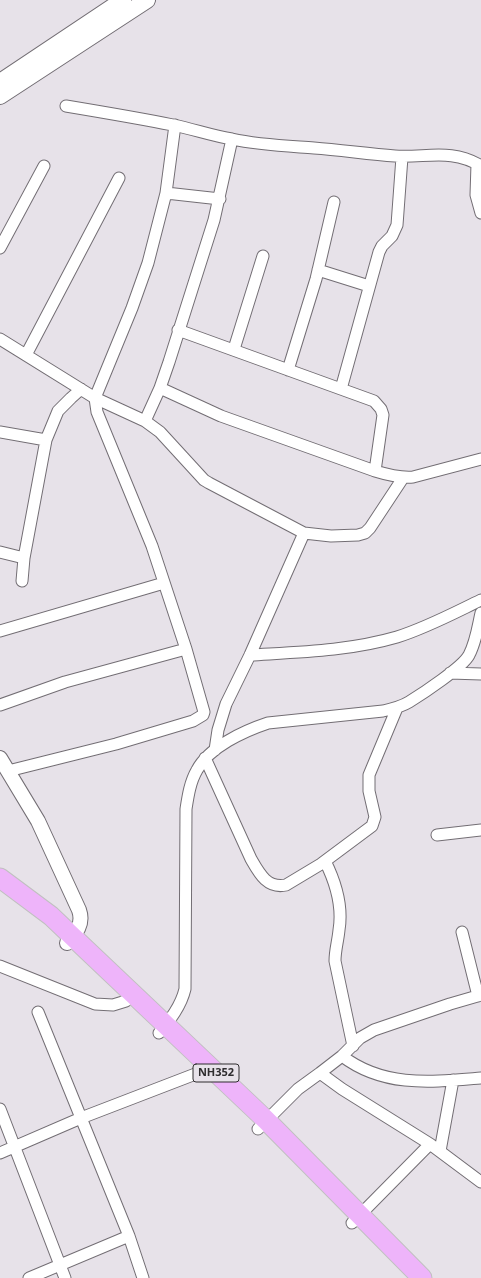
<!DOCTYPE html>
<html>
<head>
<meta charset="utf-8">
<style>
  body { margin:0 }
  canvas { display:block; background:#e7e2e9 }
</style>
</head>
<body>
<canvas width="481" height="1278"></canvas>
<script>
const c = document.querySelector('canvas').getContext('2d');
c.lineJoin = 'round';
function strokePath(path, color, width, dash) {
  c.strokeStyle = color;
  c.lineWidth = width;
  c.lineCap = dash ? 'butt' : 'round';
  c.setLineDash(dash || []);
  c.stroke(path);
}
function drawText(font, color, halo, rows, align = 'center') {
  c.font = font + ' "Noto Sans",sans-serif';
  c.lineWidth = 4;
  c.setLineDash([]);
  c.textBaseline = 'middle';
  c.strokeStyle = halo;
  c.fillStyle = color;
  for (const [text, x, y, turn = 0] of rows) {
    c.save();
    c.translate(x, y);
    c.rotate((+turn || 0) * Math.PI / 180);
    c.textAlign = isNaN(turn) ? turn : align;
    if (halo) c.strokeText(text, 0, 0);
    c.fillText(text, 0, 0);
    c.restore();
  }
}
const minor = new Path2D(`
  M 66,106 C 102,112 138,118 173,125 C 193,129 213,136 232,139 C 259,145 287,146 314,148 C 341,150 368,154 395,156 C 426,158 452,148 481,166
  M 477,164 L 476,195 L 481,213
  M 166,193 L 220,199
  M 0,248 L 44,166
  M 318,270 L 369,286
  M 178,330 L 374,401 L 381,409 L 383,415 L 375,471
  M 0,339 L 95,398 L 145,421 L 160,432 L 204,480 L 209,483 L 304,533 L 331,536 L 358,535 L 365,533 L 370,528 L 403,478
  M 234,349 L 263,256
  M 26,355 L 119,178
  M 288,370 L 316,279 L 334,202
  M 160,388 L 221,416 L 375,471 C 388,475 400,478 413,477 L 481,459
  M 341,389 L 379,252 L 382,246 L 392,236 L 397,225 L 402,157
  M 145,421 L 160,388 L 169,362 L 214,220 L 232,139
  M 0,432 L 46,440
  M 0,552 L 24,558
  M 22,581 L 24,558 L 46,440 L 58,411 L 71,398 L 81,389
  M 0,631 L 164,583
  M 250,655 C 300,652 349,651 397,637 C 426,628 454,613 481,600
  M 450,673 L 481,674
  M 0,705 L 65,682 L 186,649
  M 215,750 L 218,730 L 226,704 L 250,655 L 304,533
  M 205,758 L 251,859 C 259,873 267,889 286,885 L 321,864 L 372,826 L 375,817 L 369,791 L 369,775 L 397,708
  M 8,771 L 116,744 L 193,721 L 203,715 L 204,712 L 186,649 L 152,546 L 97,412 L 95,398 L 132,308 L 148,263 L 166,193 L 175,125
  M 437,835 L 481,830
  M 325,861 C 336,883 343,906 339,930 C 338,941 335,950 335,961 L 353,1046
  M 462,932 L 478,996
  M 0,966 L 95,1004 L 113,1005 L 126,1001
  M 38,1012 L 129,1236 L 143,1278
  M 159,1033 C 170,1020 181,1006 185,989 L 186,809 C 188,796 190,782 197,770 C 209,747 244,731 268,723 L 383,711 C 392,709 401,707 409,702 C 422,694 463,667 469,655 C 476,642 478,626 481,613
  M 342,1056 C 384,1088 432,1082 481,1078
  M 320,1073 L 342,1056 L 360,1038 L 374,1030 L 450,1004 L 481,995
  M 0,1109 L 65,1278
  M 258,1129 L 298,1089 L 320,1073 L 342,1089 L 430,1144 L 481,1182
  M 440,1151 L 453,1080
  M 0,1153 L 81,1118 L 211,1068
  M 352,1223 L 430,1144
  M 29,1278 L 129,1236`);
const tertiary = new Path2D(`
  M 0,758 L 38,821 L 79,910 C 84,924 76,933 67,943`);
const secondary = new Path2D(`
  M 0,82 L 123,0
  M 0,96 L 147,0`);
const trunk = new Path2D(`
  M 0,878 L 51,916 L 73,937 L 266,1120 L 422,1278`);
const shields = [
  [216,1073,46]
];
const shieldNames = [
  ["NH352",216,1073]
];
strokePath(minor, '#736e74', 13);
strokePath(tertiary, '#736e74', 16);
strokePath(secondary, '#736e74', 18);
strokePath(trunk, '#c1c0c1', 21);
strokePath(minor, '#fff', 11);
strokePath(tertiary, '#fff', 14);
strokePath(secondary, '#fff', 16);
strokePath(trunk, '#eeb4fa', 19);
for (const [x, y, w] of shields) {
  const box = new Path2D();
  box.roundRect(x - w / 2, y - 9, w, 18, 3);
  c.fillStyle = '#e7e2e9';
  c.fill(box);
  strokePath(box, '#2f2d2f', 1);
}
drawText('bold 11px', '#2f2d2f', null, shieldNames);
</script>
</body>
</html>
